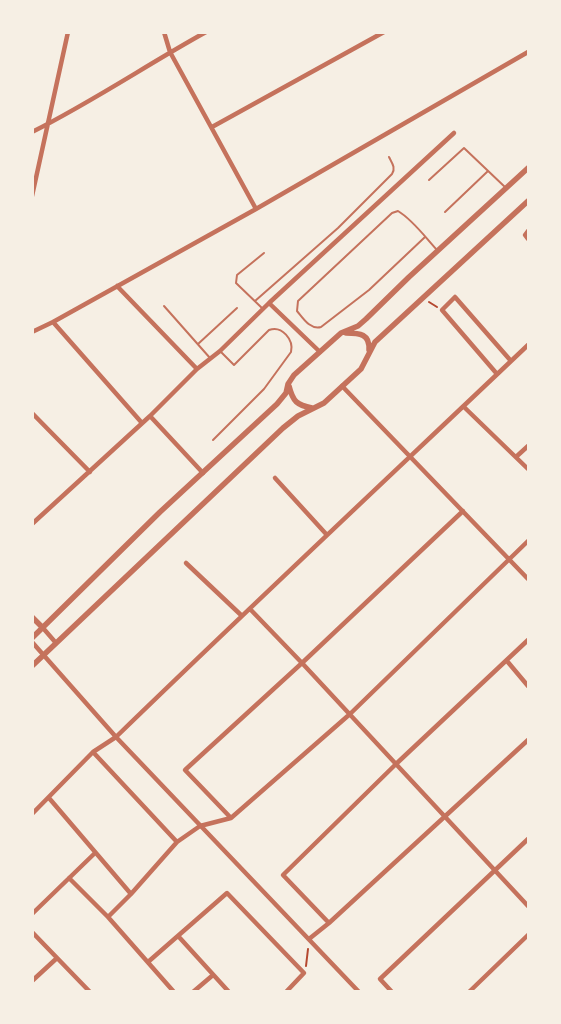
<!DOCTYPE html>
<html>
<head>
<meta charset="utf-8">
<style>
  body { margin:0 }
  #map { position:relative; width:561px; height:1024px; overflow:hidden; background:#f6efe4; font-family:Poppins,sans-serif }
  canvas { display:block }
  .frame { position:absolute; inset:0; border:34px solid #f6efe4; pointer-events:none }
</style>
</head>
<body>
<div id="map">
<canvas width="561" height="1024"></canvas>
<div class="frame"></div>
</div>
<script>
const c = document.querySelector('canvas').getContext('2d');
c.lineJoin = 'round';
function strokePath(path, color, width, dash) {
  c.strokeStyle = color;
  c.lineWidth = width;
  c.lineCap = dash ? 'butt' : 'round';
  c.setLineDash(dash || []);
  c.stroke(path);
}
const path = new Path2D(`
  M 429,302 L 437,307
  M 306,966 L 308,949`);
const service = new Path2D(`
  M 429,180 L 464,148 L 506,188
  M 445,212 L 488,171
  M 425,237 L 369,290 L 321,327 C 310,330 303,318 297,311 L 298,301 L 392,213 L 398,211 C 413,220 425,237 437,250
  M 255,301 L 338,228 L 392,174 C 396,168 392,163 389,157
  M 164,306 L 210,358
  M 263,309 L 236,283 L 237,275 L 264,253
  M 198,344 L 237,308
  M 213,440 L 264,389 L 291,352 C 294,340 282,325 269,330 L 234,365 L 221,352`);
const minor = new Path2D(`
  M 164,32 L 170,52 L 256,209
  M 212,127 L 384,32
  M 32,132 C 92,102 148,64 206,32
  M 32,196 L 68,32
  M 528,231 L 525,235 L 528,239
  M 117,286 L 197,369
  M 269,303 L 320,352
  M 53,322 L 142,423
  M 32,332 L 53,322 L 256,209 L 528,52
  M 497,374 L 442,310 L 455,297 L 511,361
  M 342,386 L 528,579
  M 464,407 L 528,469
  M 32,413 L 90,472
  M 150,416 L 203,473
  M 517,456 L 528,446
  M 275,478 L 327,535
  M 32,524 L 150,416 L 197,369 L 220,351 L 269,303 L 454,133
  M 186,563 L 241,615
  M 250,609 L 302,663 L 528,906
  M 43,628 L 56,643
  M 32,642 L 116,737 L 359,992
  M 507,661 L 528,686
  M 93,752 L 177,842
  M 49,798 L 131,894
  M 32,814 L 93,752 L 116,737 C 252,605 391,475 528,345
  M 231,818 L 185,770 L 302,663 L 463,511
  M 69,878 L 108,917 L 174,992
  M 32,914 L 95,853
  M 108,917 L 131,894 L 177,842 L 200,826 L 231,818 L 350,714 L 528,541
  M 329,923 L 283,875 L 396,764 L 528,640
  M 32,932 L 90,992
  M 179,937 L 229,992
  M 309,939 L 329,923 L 528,740
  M 148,962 L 227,893 L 304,973 L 286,992
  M 32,981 L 57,958
  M 193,992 L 213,975
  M 392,992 L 380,979 L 528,839
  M 469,992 L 528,935`);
const tertiary = new Path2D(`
  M 346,333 C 360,333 370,334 369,350
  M 289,386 C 293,402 297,405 312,408
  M 32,617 L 43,628
  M 32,638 L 160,512 L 277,404 L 286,393 L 288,384 L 294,375 L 341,333 L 358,326 L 366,319 L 409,277 L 528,168
  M 32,666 L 283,428 L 298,416 L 324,403 L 361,369 L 375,342 L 528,201`);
strokePath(path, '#b5482f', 2);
strokePath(service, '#c5725c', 2);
strokePath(minor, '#c5725c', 4.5);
strokePath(tertiary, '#c5725c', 5.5);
</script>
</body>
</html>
